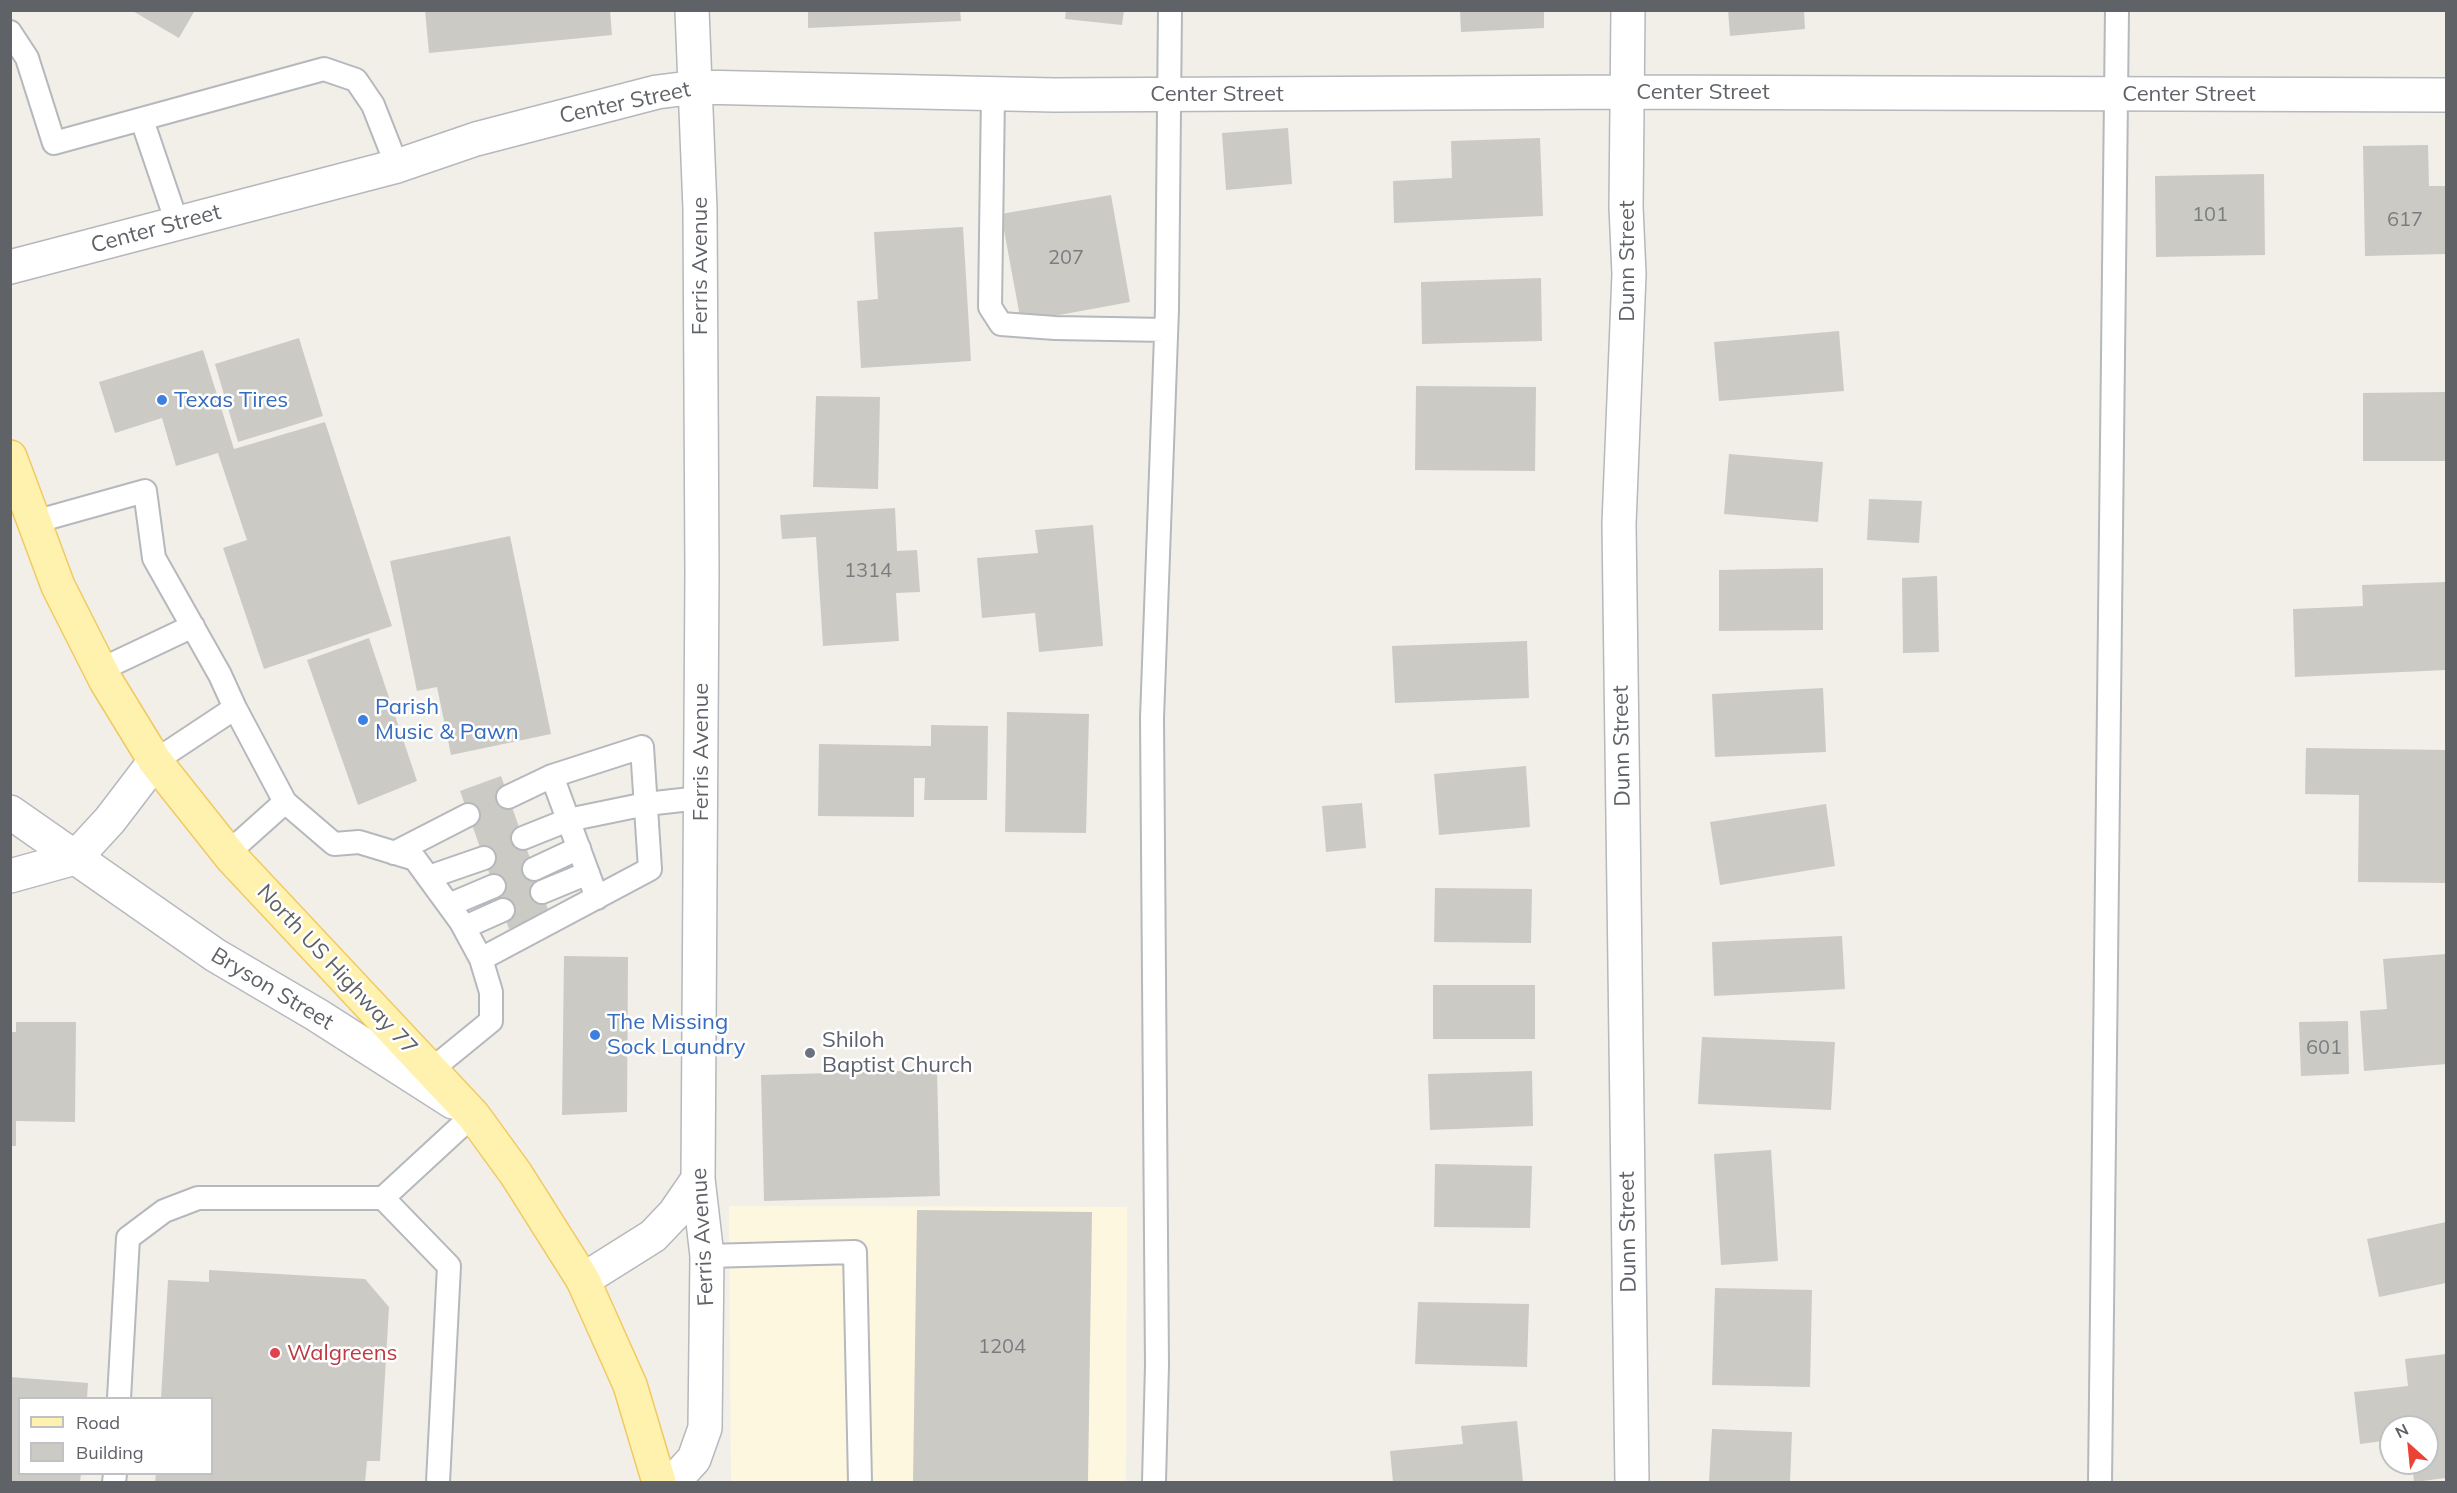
<!DOCTYPE html>
<html>
<head>
<meta charset="utf-8">
<style>
  body { margin:0 }
  #map { position:relative; width:2457px; height:1493px; overflow:hidden; background:#f1efe8; font-family:Mulish,sans-serif }
  canvas { display:block }
  .frame { position:absolute; inset:0; border:12px solid #5f6368; pointer-events:none }
  .legend { position:absolute; left:18px; top:1397px; width:195px; height:78px; box-sizing:border-box; background:#fff; border:2px solid #bfc1c3; margin:0; padding:8px 10px; list-style:none; font-size:18px; color:#5f6368 }
  .legend li { display:flex; align-items:center; gap:12px; height:30px }
  .legend b { width:30px; border:2px solid #bfc1c3 }
  .north { position:absolute; left:2379px; top:1415px; width:60px; height:60px; box-sizing:border-box; background:#fff; border:2px solid #bfc1c3; border-radius:50%; rotate:333deg; font-size:16px; font-weight:700; line-height:24px; text-align:center; color:#5f6368 }
  .north::after { content:''; display:block; margin:auto; width:21px; height:27px; background:#ea4335; clip-path:polygon(50% 0,100% 100%,50% 72%,0 100%) }
</style>
</head>
<body>
<div id="map">
<canvas width="2457" height="1493"></canvas>
<div class="frame"></div>
<ul class="legend">
<li><b style="height:8px;background:#fff2af"></b>Road</li>
<li><b style="height:16px;background:#cccac5"></b>Building</li>
</ul>
<div class="north">N</div>
</div>
<script>
const c = document.querySelector('canvas').getContext('2d');
c.lineJoin = 'round';
function fillPath(path, color) {
  c.fillStyle = color;
  c.fill(path, 'evenodd');
}
function strokePath(path, color, width, dash) {
  c.strokeStyle = color;
  c.lineWidth = width;
  c.lineCap = dash ? 'butt' : 'round';
  c.setLineDash(dash || []);
  c.stroke(path);
}
function drawText(font, color, halo, rows, align = 'center') {
  c.font = font + ' Mulish,sans-serif';
  c.lineWidth = 5;
  c.setLineDash([]);
  c.textBaseline = 'middle';
  c.strokeStyle = halo;
  c.fillStyle = color;
  for (const [text, x, y, turn = 0] of rows) {
    c.save();
    c.translate(x, y);
    c.rotate((+turn || 0) * Math.PI / 180);
    c.textAlign = isNaN(turn) ? turn : align;
    if (halo) c.strokeText(text, 0, 0);
    c.fillText(text, 0, 0);
    c.restore();
  }
}
const commercial = new Path2D(`
  M 729,1206 L 1127,1207 L 1126,1482 L 731,1482 Z`);
const building = new Path2D(`
  M 131,10 L 195,10 L 179,38 Z
  M 425,10 L 610,10 L 612,35 L 429,53 Z
  M 808,10 L 960,10 L 961,21 L 808,28 Z
  M 1066,10 L 1124,10 L 1122,25 L 1065,19 Z
  M 1460,10 L 1544,10 L 1544,28 L 1461,32 Z
  M 1728,10 L 1804,10 L 1805,29 L 1730,36 Z
  M 1288,128 L 1292,184 L 1226,190 L 1222,133 Z
  M 1540,138 L 1543,216 L 1394,223 L 1393,181 L 1452,178 L 1451,141 Z
  M 2428,145 L 2429,186 L 2446,186 L 2446,254 L 2365,256 L 2363,146 Z
  M 2264,174 L 2265,255 L 2156,257 L 2155,176 Z
  M 1111,195 L 1130,302 L 1021,322 L 1001,214 Z
  M 963,227 L 971,361 L 861,368 L 857,301 L 878,299 L 874,232 Z
  M 1541,278 L 1542,341 L 1422,344 L 1421,282 Z
  M 1839,331 L 1844,391 L 1719,401 L 1714,342 Z
  M 299,338 L 323,416 L 238,442 L 215,364 Z
  M 203,350 L 234,449 L 325,422 L 392,626 L 264,669 L 223,548 L 247,540 L 218,453 L 176,466 L 162,418 L 115,433 L 99,382 Z
  M 1416,386 L 1536,387 L 1535,471 L 1415,470 Z
  M 2446,392 L 2446,461 L 2363,461 L 2363,393 Z
  M 816,396 L 880,397 L 878,489 L 813,487 Z
  M 1729,454 L 1823,462 L 1818,522 L 1724,514 Z
  M 1869,499 L 1922,501 L 1919,543 L 1867,540 Z
  M 895,508 L 897,551 L 917,550 L 920,592 L 896,593 L 899,641 L 823,646 L 816,537 L 782,539 L 780,515 Z
  M 1093,525 L 1103,646 L 1039,652 L 1035,613 L 982,618 L 977,558 L 1038,553 L 1035,530 Z
  M 510,536 L 551,734 L 451,755 L 437,687 L 417,691 L 390,561 Z
  M 1823,568 L 1823,630 L 1719,631 L 1719,570 Z
  M 1937,576 L 1939,652 L 1903,653 L 1902,578 Z
  M 2446,582 L 2446,670 L 2295,677 L 2293,609 L 2363,606 L 2362,585 Z
  M 369,638 L 417,781 L 358,805 L 307,660 Z
  M 1527,641 L 1529,698 L 1395,703 L 1392,646 Z
  M 1823,688 L 1826,752 L 1715,757 L 1712,694 Z
  M 1007,712 L 1089,714 L 1086,833 L 1005,832 Z
  M 931,725 L 988,726 L 987,800 L 924,800 L 925,778 L 914,778 L 914,817 L 818,816 L 819,744 L 931,746 Z
  M 2306,748 L 2446,750 L 2446,883 L 2358,882 L 2359,795 L 2305,794 Z
  M 1526,766 L 1530,827 L 1439,835 L 1434,774 Z
  M 501,776 L 550,915 L 509,929 L 460,791 Z
  M 1362,803 L 1366,848 L 1326,852 L 1322,806 Z
  M 1826,804 L 1835,866 L 1720,885 L 1710,822 Z
  M 1435,888 L 1532,889 L 1531,943 L 1434,942 Z
  M 1842,936 L 1845,989 L 1714,996 L 1712,942 Z
  M 2446,954 L 2446,1064 L 2364,1071 L 2360,1011 L 2387,1009 L 2383,959 Z
  M 564,956 L 628,957 L 627,1112 L 562,1115 Z
  M 1433,985 L 1535,985 L 1535,1039 L 1433,1039 Z
  M 2348,1021 L 2349,1074 L 2301,1076 L 2299,1022 Z
  M 16,1022 L 76,1022 L 75,1122 L 16,1121 L 16,1146 L 10,1146 L 10,1032 L 16,1032 Z
  M 1702,1037 L 1835,1042 L 1831,1110 L 1698,1104 Z
  M 937,1070 L 940,1196 L 764,1201 L 761,1075 Z
  M 1532,1071 L 1533,1126 L 1430,1130 L 1428,1074 Z
  M 1771,1150 L 1778,1261 L 1721,1265 L 1714,1154 Z
  M 1435,1164 L 1532,1166 L 1530,1228 L 1434,1227 Z
  M 917,1210 L 1092,1212 L 1088,1482 L 913,1482 Z
  M 2446,1222 L 2446,1283 L 2379,1297 L 2367,1239 Z
  M 209,1270 L 365,1279 L 389,1307 L 380,1461 L 367,1461 L 365,1482 L 155,1482 L 156,1474 L 212,1474 L 212,1398 L 161,1398 L 168,1280 L 209,1282 Z
  M 1715,1288 L 1812,1290 L 1810,1387 L 1712,1385 Z
  M 1418,1302 L 1529,1304 L 1527,1367 L 1415,1364 Z
  M 2446,1354 L 2446,1478 L 2414,1482 L 2412,1463 L 2427,1463 L 2427,1427 L 2391,1427 L 2391,1440 L 2360,1444 L 2354,1392 L 2408,1386 L 2405,1359 Z
  M 10,1377 L 88,1383 L 87,1398 L 20,1398 L 20,1474 L 81,1474 L 80,1482 L 10,1482 Z
  M 1517,1421 L 1523,1482 L 1393,1482 L 1390,1451 L 1463,1444 L 1461,1426 Z
  M 1712,1429 L 1792,1432 L 1790,1482 L 1709,1482 Z`);
const lane = new Path2D(`
  M 10,32 L 27,58 L 54,143 L 324,69 L 356,80 L 373,105 L 397,166
  M 993,94 L 990,307 L 1001,324 L 1055,328 L 1166,330
  M 142,120 L 177,223
  M 34,522 L 145,491 L 154,558 L 220,675 L 235,708 L 285,802 L 334,844 L 359,842 L 415,859 L 461,922 L 481,959 L 491,992 L 491,1021 L 431,1070
  M 100,670 L 193,626
  M 155,761 L 235,708
  M 552,776 L 597,898
  M 523,838 L 568,820 L 646,804 L 700,798
  M 228,853 L 285,802
  M 394,853 L 468,815
  M 534,869 L 579,848
  M 429,877 L 484,858
  M 542,892 L 588,873
  M 449,905 L 494,886
  M 465,927 L 503,910
  M 481,959 L 650,869 L 642,747 L 552,776 L 508,797
  M 383,1198 L 449,1266 L 438,1482
  M 707,1256 L 855,1252 L 860,1482
  M 119,1398 L 128,1238 L 164,1211 L 198,1198 L 383,1198 L 473,1115
  M 114,1482 L 115,1474
  M 1154,1482 L 1157,1365 L 1152,718 L 1167,309 L 1170,10
  M 2100,1482 L 2117,10`);
const street = new Path2D(`
  M 1628,10 L 1626,207 L 1629,274 L 1619,524 L 1632,1482
  M 10,267 L 397,166 L 476,139 L 657,92 L 697,87 L 1054,95 L 1628,92 L 2446,95
  M 10,876 L 75,858 L 110,820 L 155,761
  M 583,1280 L 653,1236 L 674,1214 L 698,1179
  M 673,1482 L 694,1459 L 705,1428 L 707,1256 L 698,1179 L 702,573 L 700,209 L 692,10`);
const secondary = new Path2D(`
  M 10,812 L 215,955 L 317,1015 L 453,1102`);
const primary = new Path2D(`
  M 10,457 L 58,586 L 106,681 L 155,761 L 232,858 L 473,1115 L 516,1174 L 583,1280 L 630,1385 L 659,1482`);
const markers = [
  [162,400,6,"#3f7fe0"],
  [363,720,6,"#3f7fe0"],
  [595,1035,6,"#3f7fe0"],
  [810,1053,6,"#6b7280"],
  [275,1353,6,"#e0444e"]
];
const numberNames = [
  ["101",2210,215],
  ["617",2405,220],
  ["207",1066,258],
  ["1314",868,571],
  ["601",2324,1048],
  ["1204",1002,1347]
];
const streetNames = [
  ["Center Street",1703,92],
  ["Center Street",1217,94],
  ["Center Street",2189,94],
  ["Center Street",625,103,-12],
  ["Center Street",156,229,-15],
  ["Dunn Street",1627,261,-90],
  ["Ferris Avenue",700,266,-90],
  ["Dunn Street",1622,746,-91],
  ["Ferris Avenue",701,752,-90],
  ["North US Highway 77",337,970,47],
  ["Bryson Street",272,989,31],
  ["Dunn Street",1628,1232,-91],
  ["Ferris Avenue",703,1237,-93]
];
const shopNames = [
  ["Texas Tires",174,400],
  ["Parish",375,707],
  ["Music & Pawn",375,732],
  ["The Missing",607,1022],
  ["Sock Laundry",607,1047]
];
const worshipNames = [
  ["Shiloh",822,1040],
  ["Baptist Church",822,1065]
];
const healthNames = [
  ["Walgreens",287,1353]
];
fillPath(commercial, '#fef7e0');
fillPath(building, '#cccac5');
strokePath(lane, '#b5b8bc', 26);
strokePath(street, '#b5b8bc', 36);
strokePath(secondary, '#b6babf', 36);
strokePath(primary, '#f2c960', 36);
strokePath(lane, '#fff', 22);
strokePath(street, '#fff', 33);
strokePath(secondary, '#fff', 33);
strokePath(primary, '#fff2af', 33);
for (const [x, y, r, color] of markers) {
  const dot = new Path2D();
  dot.arc(x, y, r, 0, 2 * Math.PI);
  c.fillStyle = color;
  c.fill(dot);
  strokePath(dot, '#fff', 2);
}
drawText('20px', '#7a7d7f', null, numberNames);
drawText('22px', '#5f6368', '#fff', streetNames);
drawText('22px', '#366cbe', '#fff', shopNames, 'left');
drawText('22px', '#5b616d', '#fff', worshipNames, 'left');
drawText('22px', '#be3a42', '#fff', healthNames, 'left');
</script>
</body>
</html>
